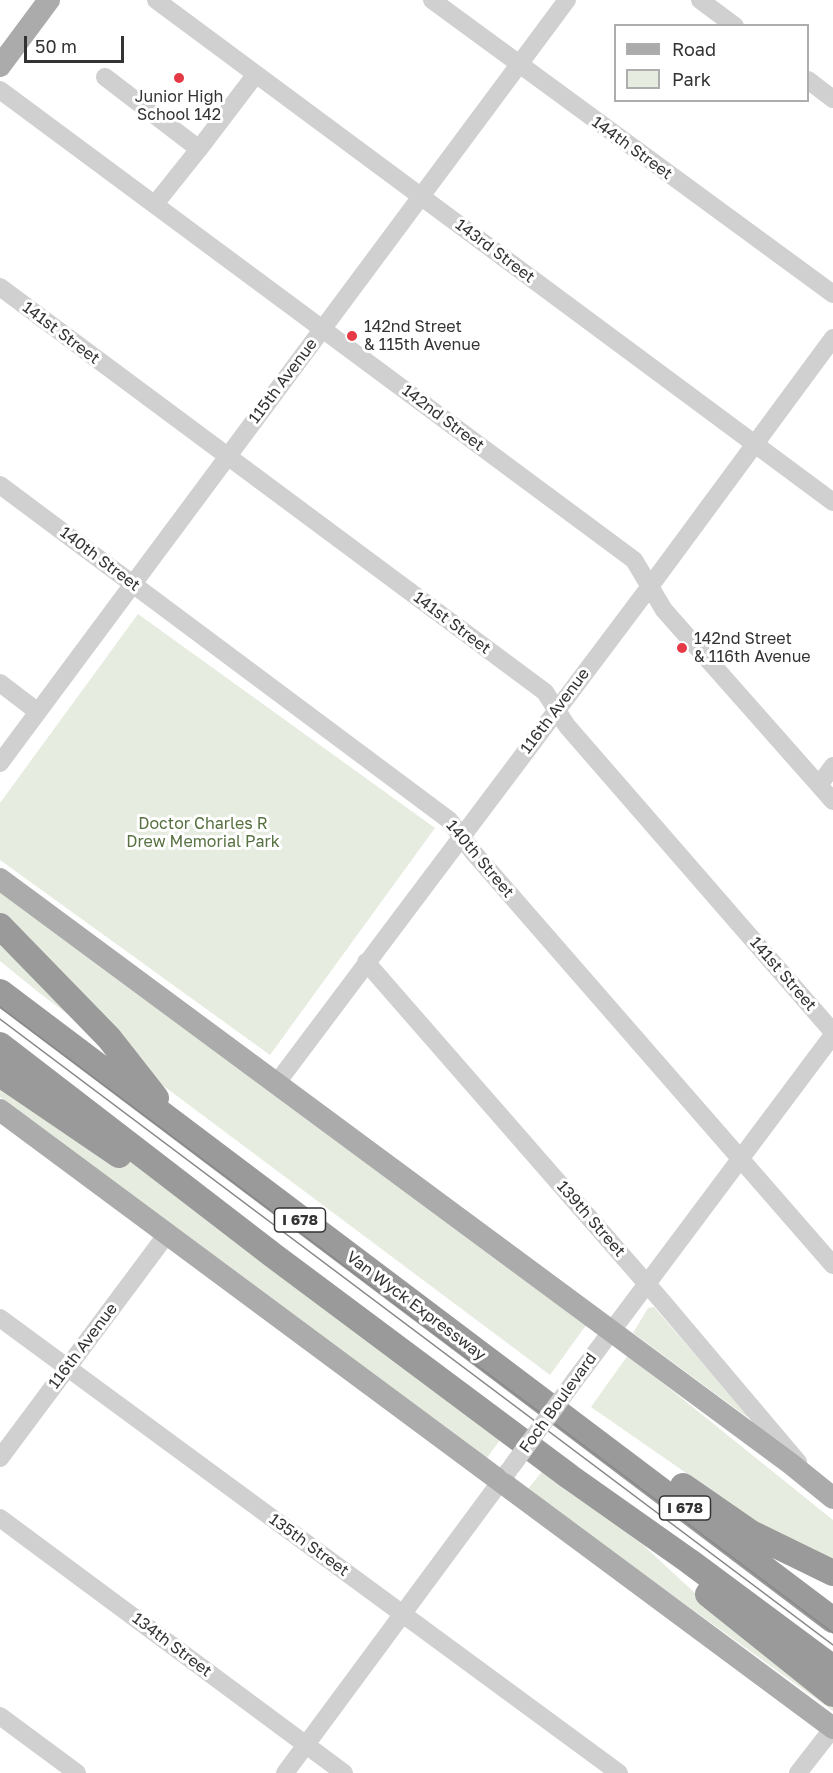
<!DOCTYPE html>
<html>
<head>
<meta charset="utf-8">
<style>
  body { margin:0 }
  #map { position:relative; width:833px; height:1773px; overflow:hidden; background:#fff; font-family:"Golos Text",sans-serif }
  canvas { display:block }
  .legend { position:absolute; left:614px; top:24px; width:195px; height:78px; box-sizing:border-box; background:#fff; border:2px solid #adadad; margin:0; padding:8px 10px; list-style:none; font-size:18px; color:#333 }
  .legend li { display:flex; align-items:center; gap:12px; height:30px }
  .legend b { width:30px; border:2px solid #adadad }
  .scale { position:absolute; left:24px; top:36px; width:100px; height:27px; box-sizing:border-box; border:3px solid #333; border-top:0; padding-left:8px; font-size:18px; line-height:21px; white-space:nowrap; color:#333; -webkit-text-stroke:4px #fff; paint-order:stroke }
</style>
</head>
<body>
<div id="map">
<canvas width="833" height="1773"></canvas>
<ul class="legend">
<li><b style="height:8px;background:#ababab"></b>Road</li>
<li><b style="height:16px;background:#e6ecdf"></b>Park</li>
</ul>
<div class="scale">50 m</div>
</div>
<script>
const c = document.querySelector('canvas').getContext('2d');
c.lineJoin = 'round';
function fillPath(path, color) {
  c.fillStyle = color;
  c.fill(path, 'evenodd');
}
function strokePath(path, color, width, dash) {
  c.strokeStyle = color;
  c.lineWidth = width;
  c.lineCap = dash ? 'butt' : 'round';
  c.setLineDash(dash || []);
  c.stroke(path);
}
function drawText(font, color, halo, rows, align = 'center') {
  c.font = font + ' "Golos Text",sans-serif';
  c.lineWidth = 6;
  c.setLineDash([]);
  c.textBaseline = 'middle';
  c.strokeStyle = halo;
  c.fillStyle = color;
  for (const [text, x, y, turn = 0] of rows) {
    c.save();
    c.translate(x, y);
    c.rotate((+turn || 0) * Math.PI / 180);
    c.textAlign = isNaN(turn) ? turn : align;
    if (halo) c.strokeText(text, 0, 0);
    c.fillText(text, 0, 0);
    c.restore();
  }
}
const green = new Path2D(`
  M 138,614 L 435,828 L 270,1055 L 0,860 L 0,803 Z
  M 0,890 L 587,1324 L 550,1375 L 42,995 L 0,961 Z
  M 0,1068 L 37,1092 L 503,1436 L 486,1459 L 0,1097 Z
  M 654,1307 L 748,1416 L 747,1417 L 633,1333 L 648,1308 Z
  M 628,1355 L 833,1520 L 833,1575 L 591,1407 Z
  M 544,1469 L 642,1544 L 723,1619 L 833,1705 L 833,1711 L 527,1490 Z`);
const minor = new Path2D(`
  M 156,0 L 833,502
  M 432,0 L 833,294
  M 700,0 L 735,26
  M 105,77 L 199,149 L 256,74
  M 808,80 L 833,99
  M 0,90 L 634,560 L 664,610 L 833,801
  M 155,204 L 199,149
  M 0,287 L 545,692 L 567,726 L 833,1032
  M 0,485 L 449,820 L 473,852 L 833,1265
  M 0,683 L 38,712
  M 0,763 L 567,0
  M 819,785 L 833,766
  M 366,962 L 661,1300 L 798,1462
  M 276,1084 L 651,585 L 833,338
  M 0,1318 L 619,1773
  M 575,1380 L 833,1035
  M 0,1458 L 167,1234
  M 0,1518 L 344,1773
  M 0,1716 L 77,1773
  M 285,1773 L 509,1470
  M 798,1773 L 833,1728`);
const major = new Path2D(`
  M 0,66 L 49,0
  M 0,879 L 791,1464 L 833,1498
  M 0,1110 L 833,1728`);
const highway = new Path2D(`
  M 0,926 L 109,1038 L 156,1098
  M 0,992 L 833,1620
  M 0,1045 L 274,1256 L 570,1477 L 689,1561 L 833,1668
  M 0,1074 L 119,1155
  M 683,1486 L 751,1533 L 833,1573
  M 708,1594 L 833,1694`);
const tram = new Path2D(`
  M 0,1007 L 833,1633
  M 0,1019 L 833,1645`);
const minorBridge = new Path2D(`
  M 512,1466 L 575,1380`);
const markers = [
  [179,78,6,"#e63946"],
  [352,336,6,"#e63946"],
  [682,648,6,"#e63946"]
];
const shields = [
  [300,1220,51],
  [685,1508,51]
];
const shieldNames = [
  ["I 678",300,1220],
  ["I 678",685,1508]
];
const poiNames = [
  ["Junior High",179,97,"center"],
  ["School 142",179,115,"center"],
  ["142nd Street",364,327],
  ["& 115th Avenue",364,345],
  ["142nd Street",694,639],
  ["& 116th Avenue",694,657]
];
const streetNames = [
  ["144th Street",632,148,36],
  ["143rd Street",495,251,37],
  ["141st Street",61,333,37],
  ["115th Avenue",283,381,-53],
  ["142nd Street",443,418,37],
  ["140th Street",100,559,37],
  ["141st Street",452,623,37],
  ["116th Avenue",555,711,-53],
  ["140th Street",480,859,50],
  ["141st Street",783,974,49],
  ["139th Street",591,1219,49],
  ["Van Wyck Expressway",416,1306,37],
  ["116th Avenue",83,1346,-53],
  ["Foch Boulevard",558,1403,-54],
  ["135th Street",309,1545,36],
  ["134th Street",172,1645,37]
];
const parkNames = [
  ["Doctor Charles R",203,824],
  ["Drew Memorial Park",203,842]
];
fillPath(green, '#e6ecdf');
strokePath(minor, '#d0d0d0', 18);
strokePath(major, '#ababab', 22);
strokePath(highway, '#9a9a9a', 26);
strokePath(tram, '#888', 1.5);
strokePath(minorBridge, '#d0d0d0', 18);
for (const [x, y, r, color] of markers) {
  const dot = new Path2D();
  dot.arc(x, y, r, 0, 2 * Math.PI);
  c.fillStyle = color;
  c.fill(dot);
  strokePath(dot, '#fff', 2);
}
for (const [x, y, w] of shields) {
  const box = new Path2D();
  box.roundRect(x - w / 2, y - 12, w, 24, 4.5);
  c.fillStyle = '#fff';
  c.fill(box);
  strokePath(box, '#333', 1.5);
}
drawText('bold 15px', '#333', null, shieldNames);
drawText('16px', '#333', '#fff', poiNames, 'left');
drawText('16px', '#333', '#fff', streetNames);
drawText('16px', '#56703f', '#fff', parkNames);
</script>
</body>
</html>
